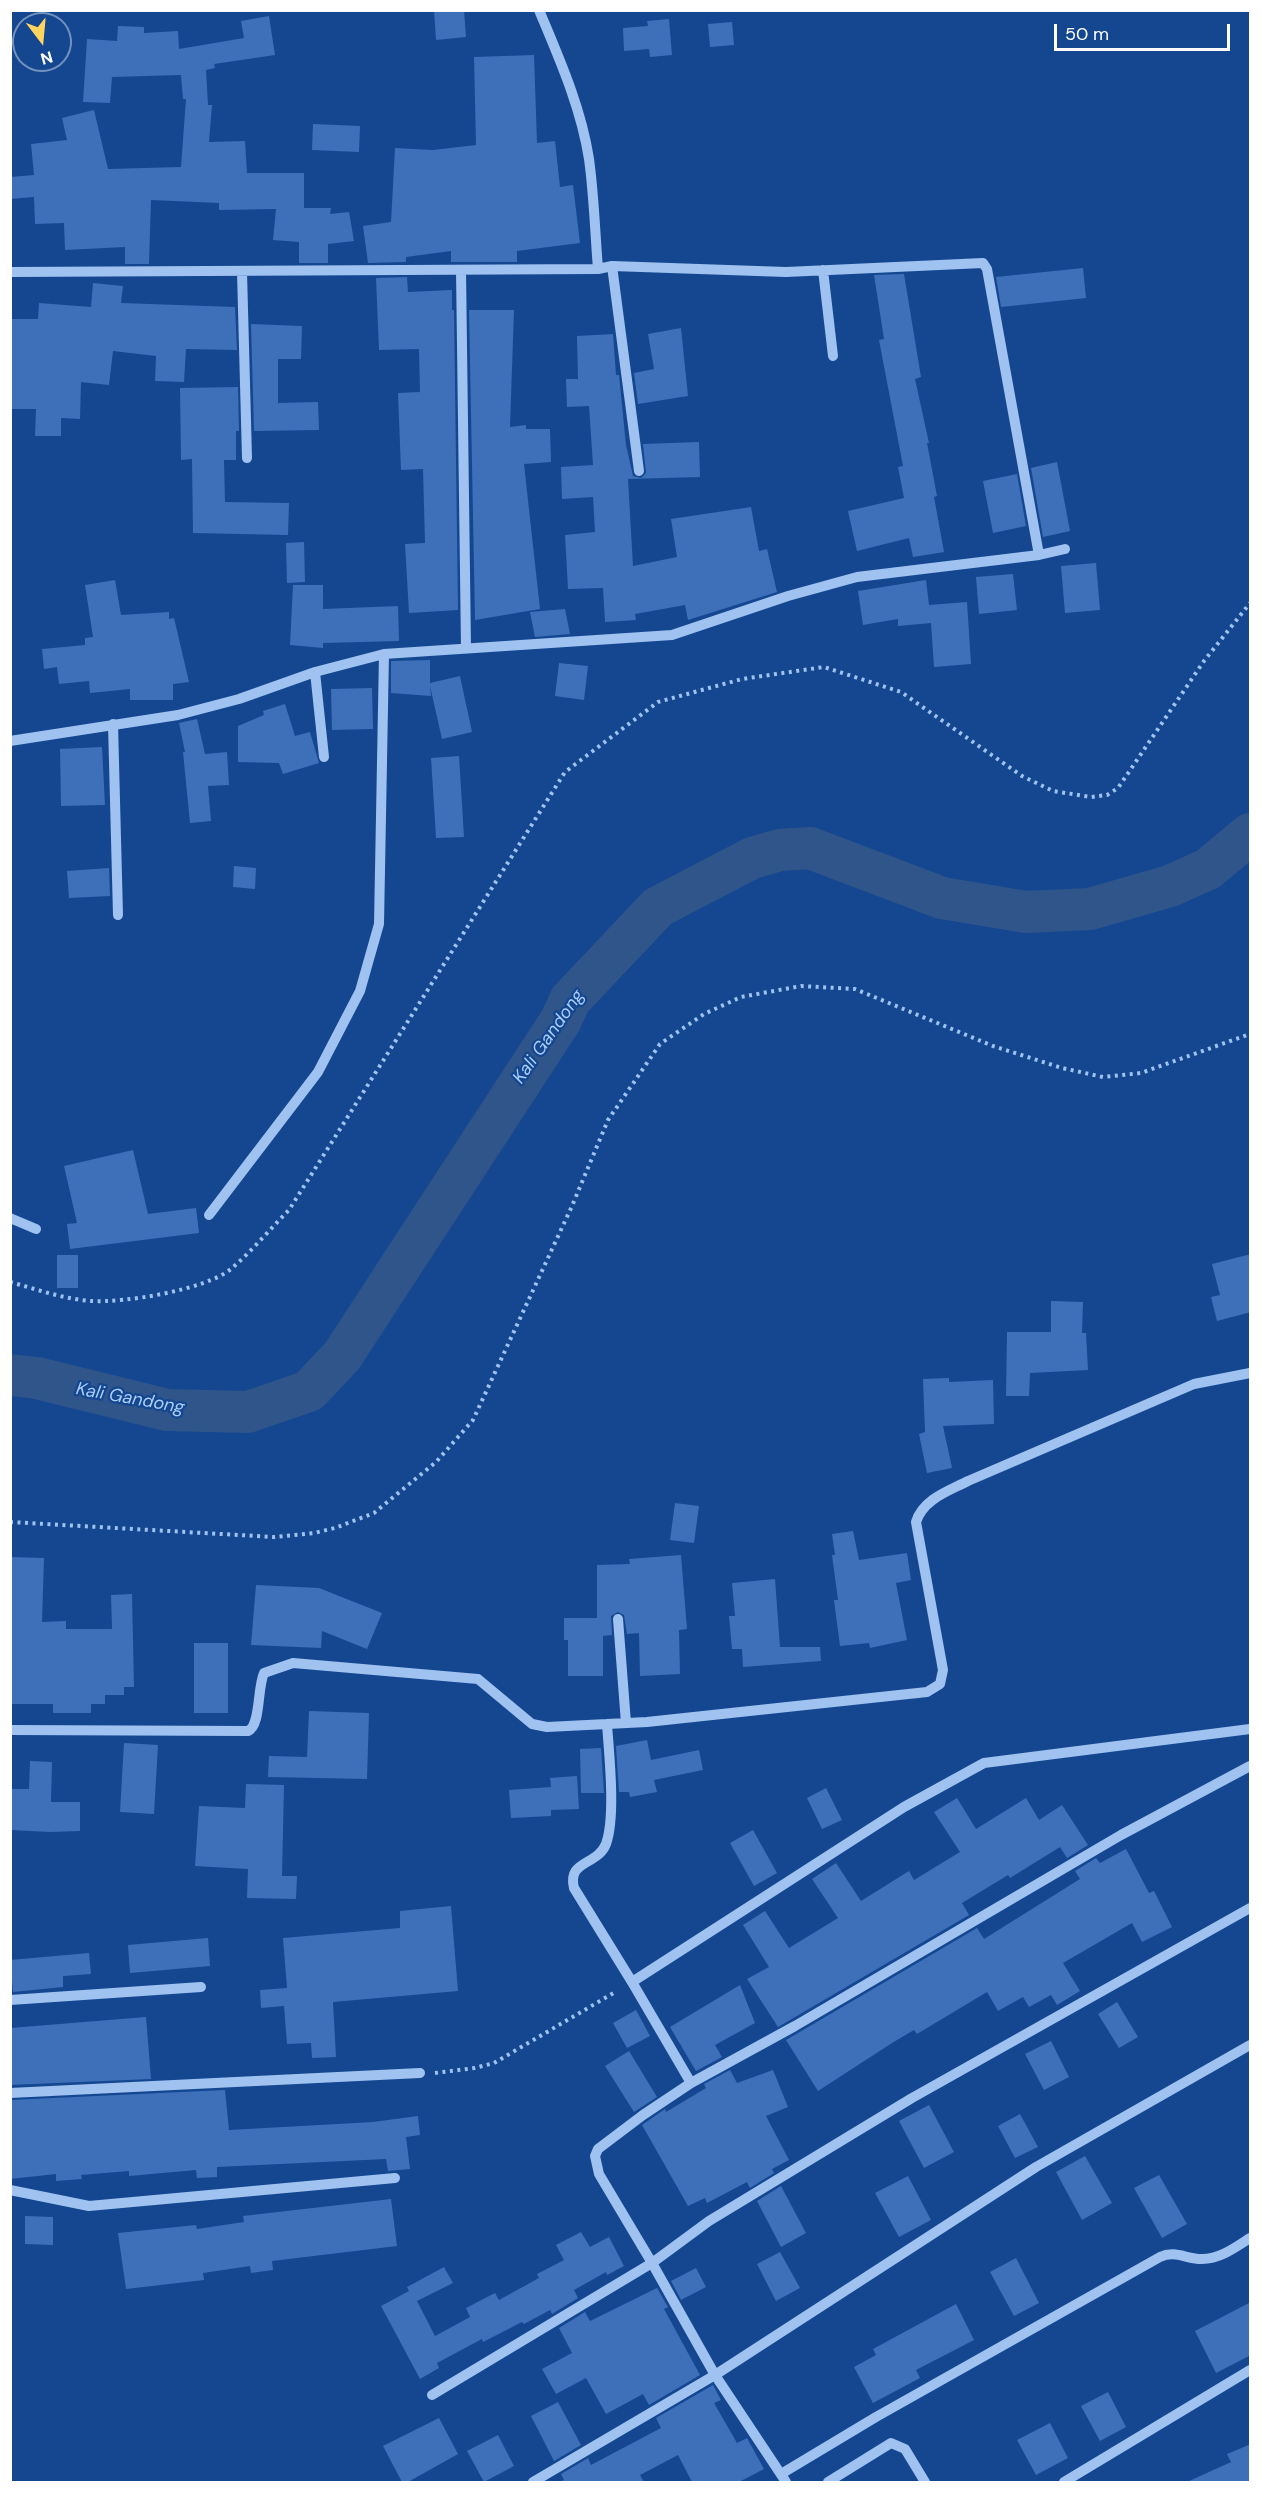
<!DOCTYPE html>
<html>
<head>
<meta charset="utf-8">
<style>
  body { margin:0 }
  #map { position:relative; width:1261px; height:2493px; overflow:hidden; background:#144790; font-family:"DM Sans",sans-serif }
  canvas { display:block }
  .frame { position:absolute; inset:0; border:12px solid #fff; pointer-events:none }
  .north { position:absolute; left:12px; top:12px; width:60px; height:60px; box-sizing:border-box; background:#144790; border:2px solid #7291bc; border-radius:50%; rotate:164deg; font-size:16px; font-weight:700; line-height:24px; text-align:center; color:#fff }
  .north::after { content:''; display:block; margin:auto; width:21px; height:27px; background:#ffd55f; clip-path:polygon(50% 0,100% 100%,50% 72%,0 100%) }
  .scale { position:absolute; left:1054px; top:24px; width:176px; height:27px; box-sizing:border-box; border:3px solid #fff; border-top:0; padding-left:8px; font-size:18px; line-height:21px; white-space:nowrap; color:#fff; -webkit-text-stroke:4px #144790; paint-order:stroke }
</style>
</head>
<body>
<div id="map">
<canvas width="1261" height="2493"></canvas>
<div class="frame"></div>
<div class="north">N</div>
<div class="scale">50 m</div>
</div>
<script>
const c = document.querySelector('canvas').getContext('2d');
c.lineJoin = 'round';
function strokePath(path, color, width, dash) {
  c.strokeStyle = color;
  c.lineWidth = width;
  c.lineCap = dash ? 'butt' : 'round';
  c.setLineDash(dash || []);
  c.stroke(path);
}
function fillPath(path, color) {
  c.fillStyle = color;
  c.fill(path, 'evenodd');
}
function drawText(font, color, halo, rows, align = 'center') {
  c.font = font + ' "DM Sans",sans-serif';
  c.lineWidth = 4.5;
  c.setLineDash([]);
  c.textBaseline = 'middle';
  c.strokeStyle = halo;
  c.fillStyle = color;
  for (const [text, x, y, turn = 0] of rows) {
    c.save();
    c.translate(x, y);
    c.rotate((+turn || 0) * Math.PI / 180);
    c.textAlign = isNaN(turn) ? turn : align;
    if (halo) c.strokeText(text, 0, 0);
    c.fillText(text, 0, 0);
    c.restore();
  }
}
const river = new Path2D(`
  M 10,1375 L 37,1378 L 167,1410 L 248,1412 L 309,1391 L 342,1356 L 561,1020 L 570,1000 L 658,907 L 752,858 L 780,850 L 810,848 L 942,898 L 1026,912 L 1090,909 L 1170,886 L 1208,869 L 1250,834`);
const building = new Path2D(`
  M 434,10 L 464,10 L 466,37 L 436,40 Z
  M 269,16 L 275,55 L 214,64 L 215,68 L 206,70 L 208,105 L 212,105 L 209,142 L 245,141 L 247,173 L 304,173 L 304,208 L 331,208 L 330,214 L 349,212 L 354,241 L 328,244 L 328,263 L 299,263 L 299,242 L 273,240 L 276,209 L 219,210 L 219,203 L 151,200 L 149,264 L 125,264 L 125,247 L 65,250 L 64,223 L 35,224 L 34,197 L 10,199 L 10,177 L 34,175 L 31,144 L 67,140 L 62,118 L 94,110 L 108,169 L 181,167 L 186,99 L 183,99 L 181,75 L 112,77 L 110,103 L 83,102 L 87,39 L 117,41 L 118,26 L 144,27 L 144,33 L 178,31 L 179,49 L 244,38 L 241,21 Z
  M 669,19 L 672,55 L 650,57 L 649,49 L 624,51 L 623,28 L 648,26 L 647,21 Z
  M 732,22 L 734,45 L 710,47 L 708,24 Z
  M 534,55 L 537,143 L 555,141 L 560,187 L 573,185 L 580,243 L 517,251 L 517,262 L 451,262 L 451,251 L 406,257 L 406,262 L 368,263 L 363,226 L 391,222 L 395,148 L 433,150 L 476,145 L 474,57 Z
  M 313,124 L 360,126 L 359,152 L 312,150 Z
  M 1083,268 L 1086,298 L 1001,307 L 996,277 Z
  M 904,274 L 921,377 L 915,379 L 929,443 L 927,443 L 937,496 L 934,497 L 944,552 L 913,557 L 909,538 L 857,551 L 848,511 L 904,498 L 898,467 L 903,466 L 879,340 L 884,339 L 874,275 Z
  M 407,277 L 408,292 L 452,290 L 452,310 L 454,310 L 458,610 L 409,613 L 405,544 L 425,543 L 423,469 L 401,470 L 398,393 L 420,392 L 419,349 L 379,350 L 376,278 Z
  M 93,283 L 123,286 L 121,303 L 235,307 L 237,350 L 186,349 L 184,382 L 155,381 L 156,356 L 113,351 L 109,385 L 81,382 L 80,419 L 61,418 L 61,436 L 35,436 L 36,409 L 10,409 L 10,319 L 38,319 L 39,303 L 91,307 Z
  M 469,310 L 514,310 L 510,427 L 526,425 L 526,429 L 550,429 L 551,462 L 524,464 L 540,609 L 475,620 Z
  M 251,324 L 302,326 L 301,359 L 278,359 L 278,403 L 318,402 L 319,430 L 254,431 Z
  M 681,328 L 688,396 L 638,404 L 634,373 L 654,369 L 648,334 Z
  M 613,334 L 616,375 L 619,375 L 626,445 L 633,476 L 641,478 L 646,473 L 643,444 L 699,442 L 700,477 L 628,479 L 633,566 L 677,557 L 671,519 L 751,507 L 759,551 L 767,549 L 777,592 L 688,620 L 685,605 L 635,614 L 636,620 L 605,622 L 603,588 L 568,589 L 565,535 L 595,532 L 593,497 L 562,499 L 561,467 L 593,465 L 589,406 L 567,407 L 566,379 L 578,379 L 577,336 Z
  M 238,387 L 239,431 L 236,431 L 236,460 L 224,460 L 225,502 L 289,503 L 288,535 L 193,533 L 192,459 L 181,460 L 180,388 Z
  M 1057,462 L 1070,531 L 1043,537 L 1031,468 Z
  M 1017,474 L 1026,526 L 993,533 L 983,481 Z
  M 304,542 L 305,582 L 287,583 L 286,543 Z
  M 1096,563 L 1100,610 L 1065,613 L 1061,566 Z
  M 1013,574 L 1017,610 L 979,614 L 976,577 Z
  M 115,580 L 121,615 L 169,612 L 169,619 L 174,618 L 189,682 L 173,684 L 173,700 L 130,700 L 130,689 L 90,693 L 89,681 L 59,684 L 57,667 L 44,669 L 42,649 L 85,645 L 85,638 L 93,637 L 85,585 Z
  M 926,580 L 929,605 L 967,602 L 971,664 L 934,667 L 931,623 L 898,626 L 898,619 L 863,625 L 858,591 Z
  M 293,585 L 323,585 L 323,609 L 398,606 L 399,641 L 323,643 L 323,648 L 290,645 Z
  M 565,609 L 570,634 L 535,637 L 530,612 Z
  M 430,660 L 430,683 L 460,676 L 472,732 L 442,739 L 430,686 L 431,696 L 391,693 L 391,661 Z
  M 559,663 L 588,666 L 584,700 L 555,696 Z
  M 372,688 L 373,729 L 332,730 L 331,689 Z
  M 285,704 L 295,736 L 310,732 L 319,763 L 283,774 L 279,763 L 238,762 L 238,726 L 264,715 L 263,711 Z
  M 197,719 L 205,754 L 227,752 L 229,785 L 208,786 L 211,821 L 190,823 L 183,752 L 185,752 L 179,723 Z
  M 102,747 L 105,805 L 61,806 L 60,749 Z
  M 459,756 L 464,837 L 436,838 L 431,758 Z
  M 234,866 L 256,868 L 255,889 L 233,887 Z
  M 109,868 L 110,896 L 69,898 L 67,871 Z
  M 133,1150 L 148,1214 L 196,1208 L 199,1233 L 70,1249 L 67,1224 L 77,1223 L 64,1166 Z
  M 1251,1254 L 1251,1312 L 1217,1321 L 1211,1297 L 1220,1295 L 1212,1264 Z
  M 57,1255 L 78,1255 L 78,1288 L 57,1288 Z
  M 1051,1301 L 1083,1302 L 1082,1333 L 1086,1333 L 1088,1370 L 1030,1373 L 1029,1396 L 1006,1396 L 1007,1332 L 1051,1332 Z
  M 949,1378 L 949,1382 L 993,1380 L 994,1424 L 943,1426 L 952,1468 L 927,1473 L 919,1434 L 925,1432 L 923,1379 Z
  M 675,1503 L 699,1506 L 694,1543 L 670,1540 Z
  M 853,1531 L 859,1560 L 907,1553 L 911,1580 L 896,1583 L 907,1640 L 870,1648 L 869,1643 L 840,1646 L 834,1600 L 838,1600 L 832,1555 L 835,1555 L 832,1534 Z
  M 681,1555 L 687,1629 L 679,1630 L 680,1674 L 640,1676 L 639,1633 L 627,1634 L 624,1615 L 618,1612 L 611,1616 L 612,1635 L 603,1636 L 603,1676 L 568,1676 L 568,1640 L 564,1640 L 564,1618 L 597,1618 L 597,1565 L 630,1564 L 629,1559 Z
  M 10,1557 L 44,1558 L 42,1622 L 66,1621 L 66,1629 L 112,1629 L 111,1595 L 132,1594 L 134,1687 L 124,1687 L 124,1695 L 105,1695 L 105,1704 L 91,1704 L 91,1713 L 53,1713 L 53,1704 L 12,1704 Z
  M 775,1579 L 780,1647 L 820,1647 L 821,1661 L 743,1667 L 742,1649 L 732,1649 L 729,1616 L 735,1616 L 732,1583 Z
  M 256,1585 L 319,1588 L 382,1613 L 367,1649 L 322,1631 L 321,1648 L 251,1645 Z
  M 194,1643 L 228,1643 L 228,1713 L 194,1713 Z
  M 309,1711 L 369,1713 L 367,1779 L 268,1777 L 269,1756 L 307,1757 Z
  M 647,1740 L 651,1760 L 699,1750 L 703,1770 L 654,1780 L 657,1792 L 630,1797 L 629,1792 L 619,1792 L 616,1746 Z
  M 124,1743 L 158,1745 L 154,1814 L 120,1812 Z
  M 601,1748 L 604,1793 L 581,1793 L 580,1749 Z
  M 30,1761 L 52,1762 L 51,1802 L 80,1802 L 80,1831 L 50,1832 L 10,1830 L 10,1789 L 29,1789 Z
  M 577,1776 L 579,1809 L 551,1810 L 551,1816 L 511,1818 L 509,1790 L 551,1787 L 550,1778 Z
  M 246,1784 L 284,1785 L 282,1876 L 297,1876 L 296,1899 L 247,1898 L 248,1869 L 195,1866 L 199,1806 L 245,1808 Z
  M 826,1788 L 842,1820 L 822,1829 L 807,1798 Z
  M 957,1798 L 976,1829 L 1026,1798 L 1039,1820 L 1062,1805 L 1088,1845 L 1067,1858 L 1060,1847 L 1010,1878 L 1008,1875 L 962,1903 L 969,1915 L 778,2027 L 747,1979 L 769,1967 L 743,1925 L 765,1911 L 789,1948 L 838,1918 L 812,1879 L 836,1863 L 861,1901 L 909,1871 L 914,1880 L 960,1852 L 934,1812 Z
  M 753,1830 L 777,1873 L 754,1886 L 730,1843 Z
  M 1126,1849 L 1149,1893 L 1154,1891 L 1172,1927 L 1142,1942 L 1132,1923 L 1063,1963 L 1080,1991 L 1057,2005 L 1051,1995 L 1029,2007 L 1023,1997 L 998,2011 L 987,1992 L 917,2034 L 914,2030 L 892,2043 L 818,2091 L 786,2040 L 977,1928 L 984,1939 L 1080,1879 L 1075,1871 L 1096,1858 L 1100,1863 Z
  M 451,1906 L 458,1991 L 333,2002 L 336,2057 L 312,2058 L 311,2043 L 287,2044 L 284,2006 L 261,2008 L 260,1990 L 287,1988 L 283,1938 L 400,1928 L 400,1911 Z
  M 208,1938 L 210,1966 L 130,1973 L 128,1945 Z
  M 89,1953 L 91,1974 L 63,1976 L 63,1987 L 13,1992 L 10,1960 Z
  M 740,1985 L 755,2023 L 715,2045 L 722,2057 L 696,2071 L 670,2027 Z
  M 1117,2002 L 1138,2037 L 1119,2048 L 1098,2014 Z
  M 636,2010 L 650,2036 L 627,2048 L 613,2023 Z
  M 146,2017 L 151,2079 L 10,2085 L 10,2028 Z
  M 1051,2041 L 1069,2077 L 1044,2090 L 1025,2054 Z
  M 629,2051 L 657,2097 L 634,2112 L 605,2066 Z
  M 730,2070 L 737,2083 L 773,2070 L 788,2107 L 766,2116 L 789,2160 L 772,2169 L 774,2173 L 750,2188 L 747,2182 L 707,2203 L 705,2198 L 688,2206 L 642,2125 L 665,2109 L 666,2112 L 706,2088 L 704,2084 Z
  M 225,2090 L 229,2130 L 373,2122 L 418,2116 L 420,2135 L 406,2137 L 410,2169 L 388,2171 L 386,2159 L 217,2167 L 217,2177 L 197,2178 L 196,2170 L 129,2176 L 129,2171 L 81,2175 L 82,2179 L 56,2181 L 56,2174 L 10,2179 L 10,2100 Z
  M 929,2105 L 954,2152 L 924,2168 L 899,2121 Z
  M 1020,2114 L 1038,2147 L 1015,2158 L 998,2126 Z
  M 1085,2156 L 1112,2203 L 1082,2220 L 1056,2172 Z
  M 1159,2175 L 1187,2224 L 1162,2238 L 1134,2188 Z
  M 908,2176 L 931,2220 L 899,2237 L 875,2193 Z
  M 781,2186 L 806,2233 L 781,2247 L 757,2201 Z
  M 391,2199 L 397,2246 L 272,2261 L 273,2270 L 251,2273 L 250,2266 L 203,2273 L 204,2280 L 126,2289 L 118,2233 L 196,2225 L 197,2229 L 244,2222 L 243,2216 Z
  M 25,2216 L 53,2217 L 53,2245 L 25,2244 Z
  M 581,2232 L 590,2247 L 609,2237 L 624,2266 L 607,2275 L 606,2272 L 574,2290 L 578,2298 L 552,2314 L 550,2310 L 524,2324 L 522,2322 L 483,2342 L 482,2339 L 437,2363 L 439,2368 L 420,2379 L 381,2306 L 409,2291 L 407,2287 L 444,2267 L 453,2283 L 417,2301 L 435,2336 L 470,2317 L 466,2308 L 495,2293 L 499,2300 L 539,2278 L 537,2274 L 564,2260 L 556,2245 Z
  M 780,2252 L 800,2288 L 776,2301 L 757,2264 Z
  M 1016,2258 L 1039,2303 L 1014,2316 L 990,2272 Z
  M 696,2268 L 706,2287 L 681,2300 L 671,2281 Z
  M 657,2288 L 668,2307 L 664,2309 L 700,2375 L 649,2405 L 643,2394 L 606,2414 L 586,2378 L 556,2394 L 542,2369 L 572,2353 L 559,2328 L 585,2312 L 590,2321 Z
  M 1251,2302 L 1251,2355 L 1216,2373 L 1195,2331 Z
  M 956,2304 L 974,2340 L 916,2370 L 920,2378 L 873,2403 L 854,2367 L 876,2355 L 873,2349 Z
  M 713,2385 L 721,2400 L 714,2403 L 737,2443 L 747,2438 L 764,2469 L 739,2482 L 692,2482 L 678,2455 L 640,2475 L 644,2482 L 559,2482 L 564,2480 L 561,2474 L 588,2458 L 591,2465 L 661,2428 L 656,2418 Z
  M 1108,2392 L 1126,2427 L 1100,2441 L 1081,2406 Z
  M 558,2402 L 581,2445 L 554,2461 L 531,2416 Z
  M 439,2418 L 458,2454 L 408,2482 L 402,2482 L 383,2446 Z
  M 1050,2423 L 1068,2458 L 1036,2475 L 1017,2440 Z
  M 498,2435 L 514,2466 L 484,2482 L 467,2451 Z
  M 1251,2444 L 1251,2482 L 1187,2482 L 1231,2462 L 1227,2454 Z`);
const path = new Path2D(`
  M 10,1282 C 36,1289 63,1299 91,1301 C 124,1303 205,1290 231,1269 C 252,1251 270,1229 289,1210 L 565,772 L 658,702 L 742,679 L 824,667 L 901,692 L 1022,776 L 1053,791 L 1091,797 L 1107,795 L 1118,788 L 1204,661 L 1250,603
  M 10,1522 L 274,1537 L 314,1533 L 335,1528 L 374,1513 L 436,1462 L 473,1420 L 572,1206 L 608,1120 L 660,1044 L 704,1014 L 741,997 L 801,986 L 855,989 L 993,1046 L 1062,1068 L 1103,1077 L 1141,1073 L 1250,1034
  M 435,2073 L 475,2068 L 494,2063 L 617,1991`);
const minor = new Path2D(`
  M 539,10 C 559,58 581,107 589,159 C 594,195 595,232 598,269
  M 612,266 L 639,471
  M 461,270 L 466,648
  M 823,270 L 833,356
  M 10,272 L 598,269 L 612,266 L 786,272 L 983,263 L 987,269 L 1039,555
  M 242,272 L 247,458
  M 315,672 L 324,757
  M 113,724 L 118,915
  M 10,741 L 178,715 L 239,699 L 315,672 L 384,654 L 672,635 L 788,596 L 857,577 L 1039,555 L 1065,549
  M 209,1215 L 318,1072 L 360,991 L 379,924 L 384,654
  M 10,1218 L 36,1229
  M 618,1619 L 626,1723
  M 607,1724 C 609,1754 616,1816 606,1844 C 597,1866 567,1860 574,1888 L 632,1982
  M 10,1730 L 248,1731 C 261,1726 257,1688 264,1673 L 293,1663 L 478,1679 L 532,1724 L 547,1727 L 647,1722 L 927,1692 L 940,1684 L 943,1670 L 916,1522 C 923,1499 949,1491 968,1481 L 1194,1384 L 1250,1373
  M 10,2000 L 201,1987
  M 691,2083 L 632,1982 L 904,1807 L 984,1763 L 1250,1729
  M 10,2093 L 420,2073
  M 10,2190 L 89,2206 L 395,2178
  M 432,2395 L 652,2263 L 709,2221 L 912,2098 L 1250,1908
  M 781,2474 L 876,2417 L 1160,2257 C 1175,2250 1186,2259 1202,2259 C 1220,2259 1236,2247 1250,2238
  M 533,2482 L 715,2375 L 1036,2167 L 1250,2045
  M 786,2482 L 715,2375 L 652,2263 L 599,2174 L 595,2156 L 598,2149 L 643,2115 L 691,2083 L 795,2026 L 1121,1835 L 1250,1766
  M 828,2482 L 891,2443 L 905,2449 L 925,2482
  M 1064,2482 L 1250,2370`);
const waterNames = [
  ["Kali Gandong",549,1037,-55],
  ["Kali Gandong",130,1399,10]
];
strokePath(river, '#2f558b', 42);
fillPath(building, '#3d70b9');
strokePath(path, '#9fc2f1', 4, [3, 4.5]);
strokePath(minor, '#9fc2f1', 10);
drawText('italic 18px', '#abcdf8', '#144790', waterNames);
</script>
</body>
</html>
